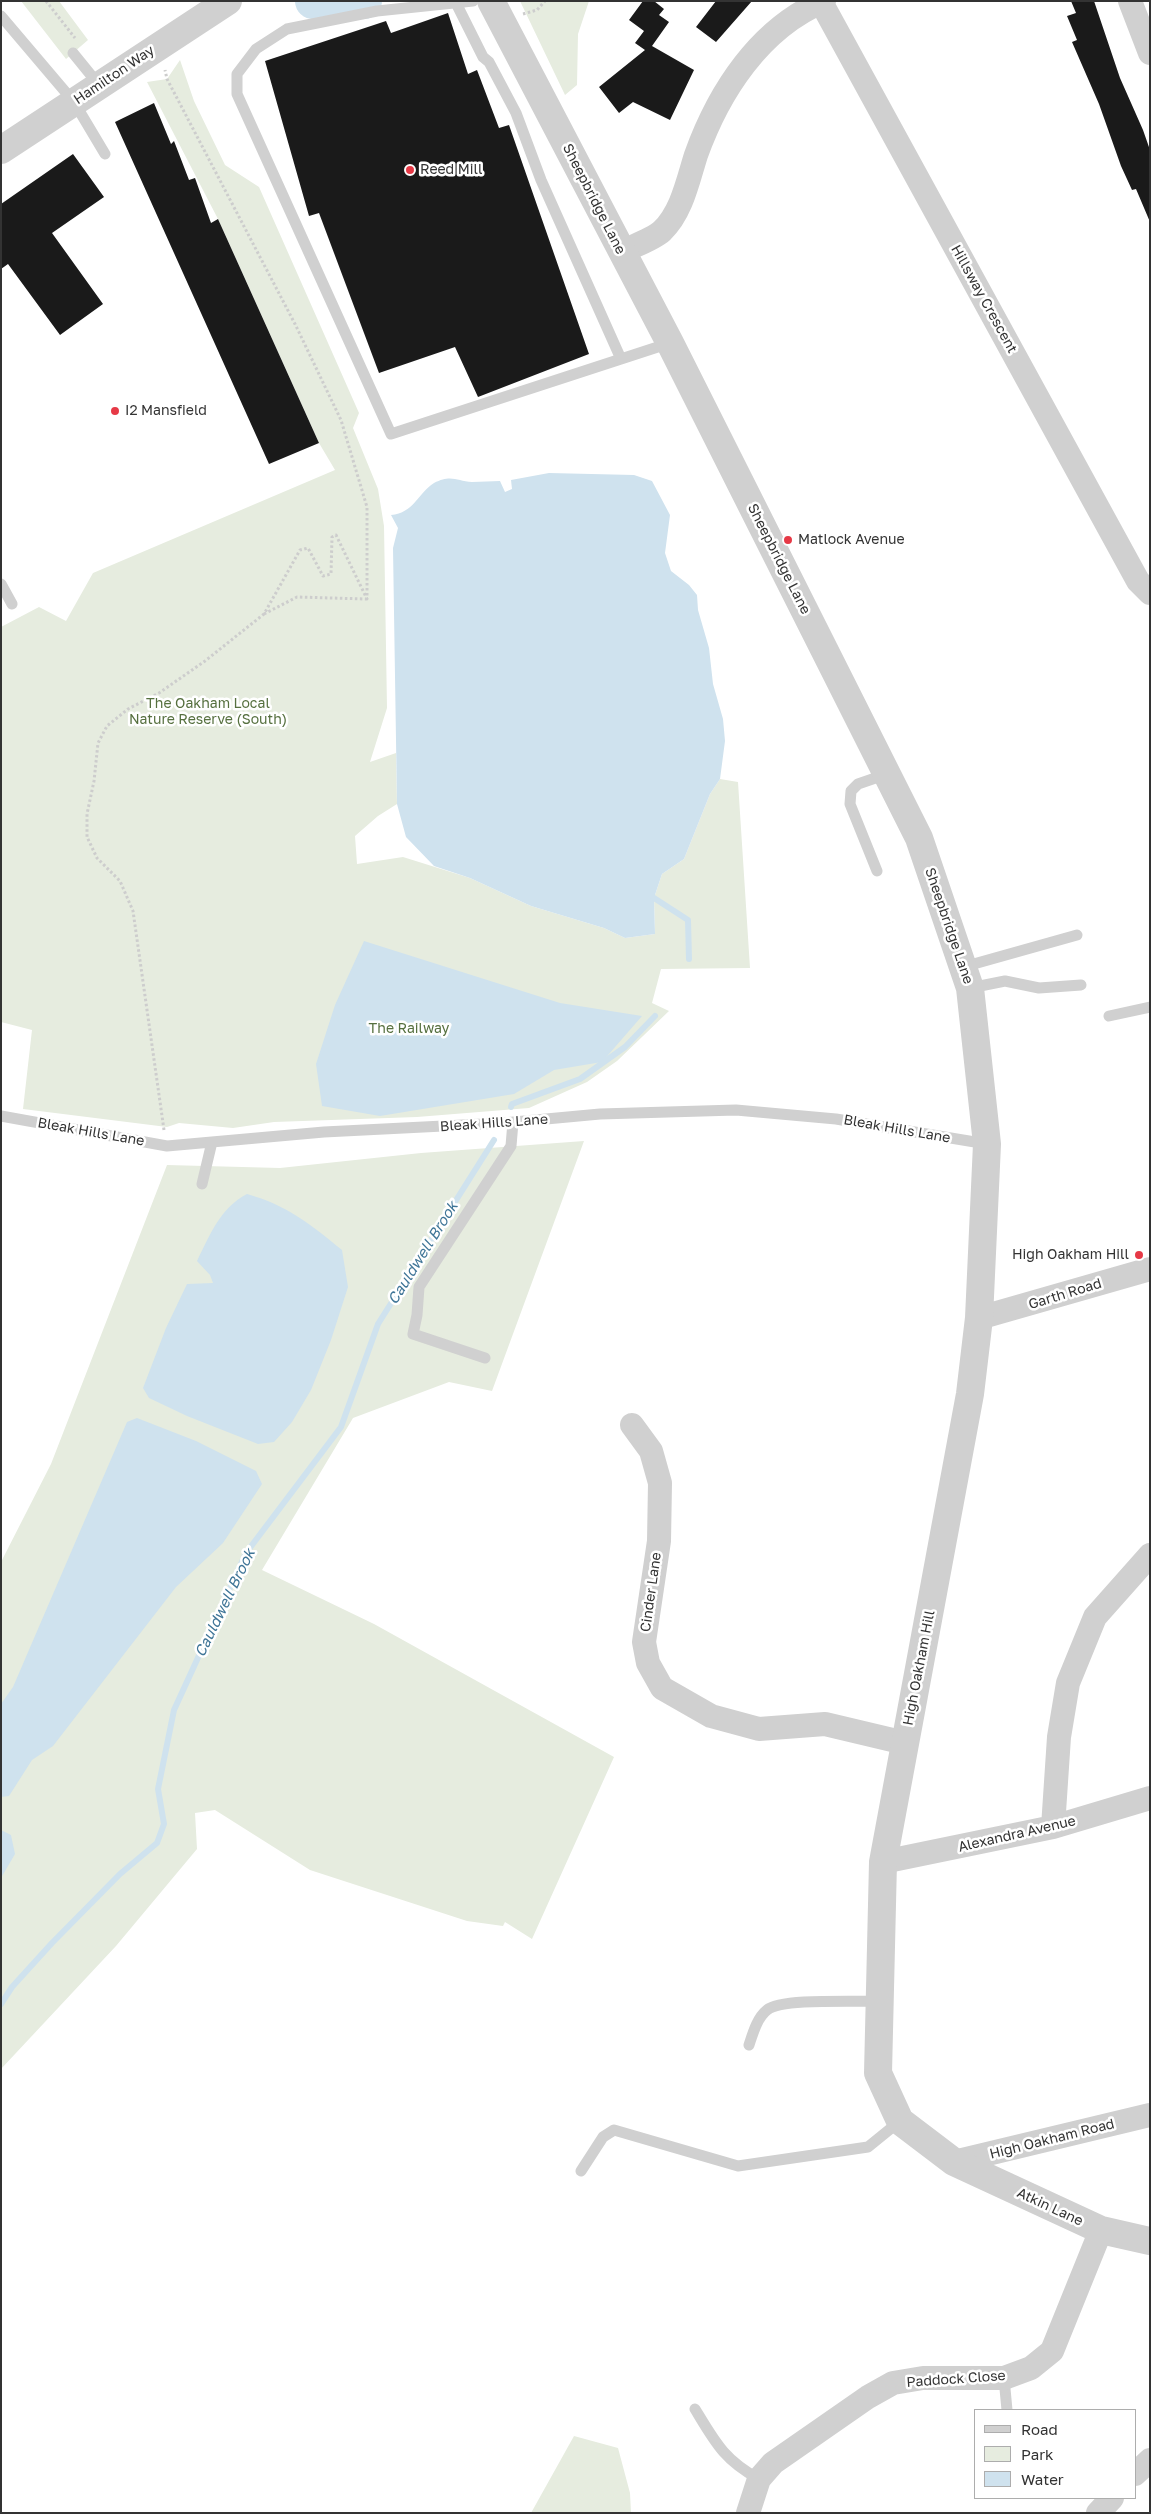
<!DOCTYPE html>
<html>
<head>
<meta charset="utf-8">
<style>
  body { margin:0 }
  #map { position:relative; width:1151px; height:2514px; overflow:hidden; background:#fff; font-family:"Golos Text",sans-serif }
  canvas { display:block }
  .frame { position:absolute; inset:0; border:2px solid #333; pointer-events:none }
  .legend { position:absolute; left:974px; top:2409px; width:162px; height:90px; box-sizing:border-box; background:#fff; border:1px solid #adadad; margin:0; padding:6px 9px; list-style:none; font-size:15px; color:#333 }
  .legend li { display:flex; align-items:center; gap:10px; height:25px }
  .legend b { width:25px; border:1px solid #adadad }
</style>
</head>
<body>
<div id="map">
<canvas width="1151" height="2514"></canvas>
<div class="frame"></div>
<ul class="legend">
<li><b style="height:6px;background:#d0d0d0"></b>Road</li>
<li><b style="height:14px;background:#e6ecdf"></b>Park</li>
<li><b style="height:14px;background:#cfe2ee"></b>Water</li>
</ul>
</div>
<script>
const c = document.querySelector('canvas').getContext('2d');
c.lineJoin = 'round';
function fillPath(path, color) {
  c.fillStyle = color;
  c.fill(path, 'evenodd');
}
function strokePath(path, color, width, dash) {
  c.strokeStyle = color;
  c.lineWidth = width;
  c.lineCap = dash ? 'butt' : 'round';
  c.setLineDash(dash || []);
  c.stroke(path);
}
function drawText(font, color, halo, rows, align = 'center') {
  c.font = font + ' "Golos Text",sans-serif';
  c.lineWidth = 5;
  c.setLineDash([]);
  c.textBaseline = 'middle';
  c.strokeStyle = halo;
  c.fillStyle = color;
  for (const [text, x, y, turn = 0] of rows) {
    c.save();
    c.translate(x, y);
    c.rotate((+turn || 0) * Math.PI / 180);
    c.textAlign = isNaN(turn) ? turn : align;
    if (halo) c.strokeText(text, 0, 0);
    c.fillText(text, 0, 0);
    c.restore();
  }
}
const green = new Path2D(`
  M 21,1 L 59,1 L 88,40 L 66,59 Z
  M 520,1 L 589,1 L 578,34 L 577,85 L 565,95 Z
  M 180,60 L 194,101 L 225,165 L 259,187 L 359,413 L 353,428 L 378,489 L 384,526 L 387,708 L 370,762 L 396,753 L 397,804 L 378,816 L 355,836 L 357,864 L 403,857 L 470,878 L 531,906 L 604,928 L 625,938 L 655,934 L 654,898 L 662,874 L 684,859 L 710,794 L 720,779 L 738,782 L 750,968 L 661,969 L 652,1003 L 669,1011 L 617,1061 L 587,1082 L 529,1108 L 417,1117 L 274,1122 L 233,1128 L 179,1123 L 167,1127 L 23,1109 L 32,1030 L 1,1022 L 1,627 L 39,607 L 66,621 L 93,573 L 335,470 L 319,443 L 218,219 L 147,82 L 167,79 Z
  M 584,1141 L 492,1391 L 449,1382 L 353,1418 L 262,1570 L 374,1624 L 614,1757 L 532,1939 L 505,1922 L 503,1926 L 467,1921 L 310,1870 L 215,1810 L 195,1813 L 197,1849 L 116,1946 L 1,2069 L 1,1562 L 51,1464 L 167,1165 L 280,1168 L 421,1153 Z
  M 574,2436 L 618,2448 L 630,2493 L 631,2513 L 531,2513 Z`);
const water = new Path2D(`
  M 549,473 L 634,475 L 652,481 L 670,515 L 665,553 L 671,571 L 689,585 L 697,595 L 698,610 L 709,648 L 713,684 L 723,719 L 725,741 L 720,779 L 710,794 L 684,859 L 662,874 L 654,898 L 655,934 L 625,938 L 604,928 L 531,906 L 470,878 L 434,866 L 406,837 L 397,804 L 393,548 L 398,528 L 391,515 C 414,513 418,493 434,483 C 451,474 457,481 472,482 C 482,482 491,481 500,481 L 505,492 L 512,489 L 511,480 Z
  M 364,941 L 560,1003 L 642,1016 L 602,1062 L 554,1070 L 514,1094 L 380,1116 L 322,1106 L 316,1064 L 335,1005 Z
  M 247,1194 C 287,1205 310,1224 342,1250 L 348,1287 L 331,1340 L 311,1390 L 292,1422 L 274,1442 L 258,1444 L 187,1416 L 149,1398 L 143,1388 L 166,1328 L 187,1284 L 213,1283 L 210,1275 L 197,1261 C 210,1235 220,1208 247,1194 Z
  M 137,1418 L 196,1441 L 256,1471 L 262,1484 L 223,1543 L 176,1587 L 53,1746 L 32,1760 L 9,1796 L 1,1797 L 1,1704 L 13,1687 L 127,1422 Z
  M 1,1830 L 11,1835 L 15,1854 L 1,1878 Z`);
const stream = new Path2D(`
  M 654,898 L 688,920 L 689,959
  M 511,1107 L 512,1104 L 580,1079 L 625,1047 L 655,1016
  M 1,2004 L 12,1987 L 52,1943 L 120,1874 L 157,1843 L 164,1824 L 158,1789 L 174,1710 L 246,1553 L 341,1427 L 378,1324 L 494,1140`);
const river = new Path2D(`
  M 313,1 L 326,3 L 364,1`);
const building = new Path2D(`
  M 643,1 L 654,1 L 664,9 L 659,15 L 669,22 L 652,46 L 694,70 L 670,120 L 633,102 L 619,113 L 599,87 L 645,50 L 635,43 L 644,31 L 629,20 Z
  M 716,1 L 752,1 L 716,42 L 696,27 Z
  M 1071,1 L 1094,1 L 1120,78 L 1143,130 L 1150,150 L 1150,222 L 1136,189 L 1132,190 L 1121,166 L 1099,104 L 1072,42 L 1077,40 L 1067,16 L 1076,13 Z
  M 448,13 L 468,74 L 477,70 L 499,128 L 509,125 L 589,354 L 478,397 L 455,347 L 379,373 L 319,213 L 309,216 L 265,61 L 386,21 L 391,33 Z
  M 154,103 L 171,144 L 174,141 L 189,180 L 195,178 L 211,223 L 218,219 L 319,443 L 269,464 L 115,122 Z
  M 73,154 L 104,197 L 52,233 L 103,304 L 60,335 L 8,264 L 1,269 L 1,204 Z`);
const path = new Path2D(`
  M 46,1 L 75,38
  M 523,14 L 537,10 L 545,1
  M 264,614 L 297,597 L 366,599
  M 164,1130 L 133,911 L 120,881 L 97,858 L 87,837 L 87,814 L 94,781 L 98,743 L 107,726 L 128,709 L 159,693 L 205,661 L 264,614 L 300,550 L 308,548 L 323,576 L 331,574 L 332,537 L 336,535 L 367,599 L 367,507 L 341,420 L 295,324 L 167,79 L 165,70`);
const service = new Path2D(`
  M 473,1 L 377,11 L 287,29 L 256,49 L 237,74 L 237,94 L 391,434 L 670,343
  M 456,3 L 483,57 L 489,62 L 516,113 L 541,180 L 621,359
  M 1,16 L 74,102 L 105,154
  M 73,53 L 99,85
  M 1,584 L 12,604
  M 877,871 L 850,804 L 851,791 L 858,784 L 887,774
  M 963,967 L 1077,935
  M 970,988 L 1005,981 L 1039,988 L 1081,985
  M 1109,1016 L 1150,1007
  M 1,1116 L 167,1146 L 324,1132 L 503,1123 L 600,1114 L 736,1110 L 836,1119 L 987,1144
  M 202,1184 L 212,1142
  M 485,1358 L 413,1334 L 417,1315 L 419,1287 L 511,1146 L 513,1122
  M 749,2045 C 753,2033 757,2018 767,2010 C 781,1998 857,2002 879,2001
  M 581,2171 L 603,2137 L 614,2130 L 738,2166 L 868,2147 L 900,2121
  M 1004,2378 L 1007,2410
  M 695,2409 C 715,2442 724,2460 759,2479`);
const minor = new Path2D(`
  M 1130,1 L 1150,53
  M 821,2 L 1138,581 L 1150,593
  M 621,252 C 633,246 652,240 662,231 C 682,212 688,180 696,155 C 719,91 760,28 824,1
  M 979,1318 L 1150,1269
  M 632,1425 L 651,1451 L 660,1483 L 659,1541 L 644,1642 L 648,1663 L 662,1688 L 711,1716 L 759,1729 L 825,1724 L 905,1743
  M 1053,1827 L 1059,1737 L 1068,1683 L 1095,1617 L 1150,1555
  M 883,1862 L 1053,1827 L 1150,1798
  M 954,2162 L 1150,2115
  M 1135,2474 L 1150,2460
  M 748,2513 L 759,2479 L 773,2463 L 868,2397 L 893,2383 L 923,2378 L 1004,2378 L 1031,2368 L 1052,2351 L 1101,2230
  M 1098,2513 L 1112,2498`);
const tertiary = new Path2D(`
  M 491,1 L 670,343 L 919,838 L 970,988 L 987,1144 L 979,1318 L 970,1394 L 883,1862 L 878,2073 L 900,2121 L 954,2162 L 1101,2230 L 1150,2241
  M 1,150 L 228,1`);
const markers = [
  [410,170,5,"#e63946"],
  [115,411,5,"#e63946"],
  [788,540,5,"#e63946"],
  [1139,1255,5,"#e63946"]
];
const streetNames = [
  ["Hamilton Way",114,75,-34],
  ["Sheepbridge Lane",594,199,63],
  ["Hillsway Crescent",984,299,61],
  ["Sheepbridge Lane",779,559,63],
  ["Sheepbridge Lane",949,926,71],
  ["Bleak Hills Lane",494,1123,-4],
  ["Bleak Hills Lane",897,1129,10],
  ["Bleak Hills Lane",91,1132,10],
  ["Garth Road",1065,1294,-17],
  ["Cinder Lane",651,1592,-82],
  ["High Oakham Hill",919,1668,-79],
  ["Alexandra Avenue",1017,1834,-13],
  ["High Oakham Road",1052,2139,-14],
  ["Atkin Lane",1050,2207,25],
  ["Paddock Close",956,2379,-4]
];
const poiNames = [
  ["Reed Mill",420,170],
  ["I2 Mansfield",125,411],
  ["Matlock Avenue",798,540],
  ["High Oakham Hill",1129,1255,"right"]
];
const parkNames = [
  ["The Oakham Local",208,704],
  ["Nature Reserve (South)",208,720],
  ["The Railway",409,1029]
];
const waterNames = [
  ["Cauldwell Brook",423,1253,-58],
  ["Cauldwell Brook",225,1603,-64]
];
fillPath(green, '#e6ecdf');
fillPath(water, '#cfe2ee');
strokePath(stream, '#cfe2ee', 6);
strokePath(river, '#cfe2ee', 36);
fillPath(building, '#1a1a1a');
strokePath(path, '#cdcdcd', 3, [2.5, 2.5]);
strokePath(service, '#d0d0d0', 11);
strokePath(minor, '#d0d0d0', 24);
strokePath(tertiary, '#d0d0d0', 28);
for (const [x, y, r, color] of markers) {
  const dot = new Path2D();
  dot.arc(x, y, r, 0, 2 * Math.PI);
  c.fillStyle = color;
  c.fill(dot);
  strokePath(dot, '#fff', 2);
}
drawText('14px', '#333', '#fff', streetNames);
drawText('14px', '#333', '#fff', poiNames, 'left');
drawText('14px', '#56703f', '#fff', parkNames);
drawText('italic 15px', '#3f7597', '#fff', waterNames);
</script>
</body>
</html>
